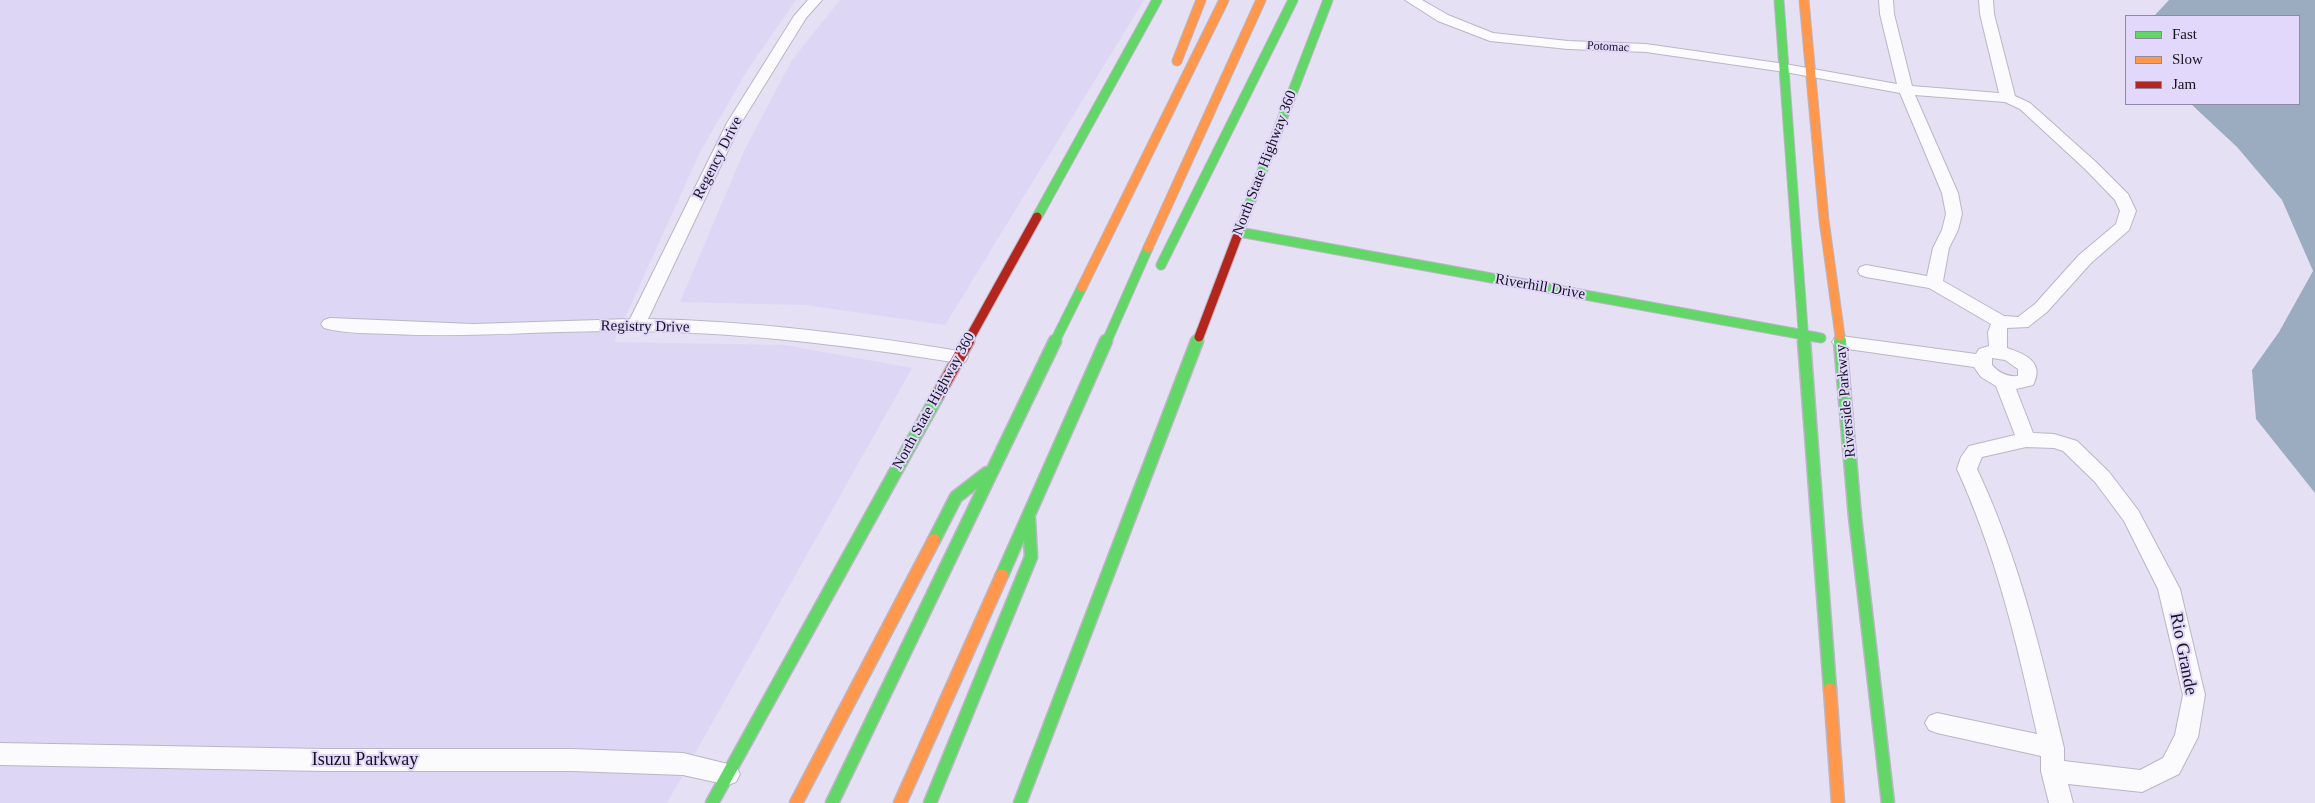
<!DOCTYPE html>
<html>
<head>
<meta charset="utf-8">
<style>
  body { margin:0 }
  #map { position:relative; width:2315px; height:803px; overflow:hidden; background:#e5e0f3; font-family:"Times New Roman",serif }
  canvas { display:block }
  .legend { position:absolute; left:2125px; top:15px; width:175px; height:90px; box-sizing:border-box; background:#e1d8fb; border:1px solid #9089a3; margin:0; padding:6px 9px; list-style:none; font-size:15px; color:#16131f }
  .legend li { display:flex; align-items:center; gap:10px; height:25px }
  .legend b { width:25px; border:1px solid #9089a3 }
</style>
</head>
<body>
<div id="map">
<canvas width="2315" height="803"></canvas>
<ul class="legend">
<li><b style="height:6px;background:#63d668"></b>Fast</li>
<li><b style="height:6px;background:#ff974d"></b>Slow</li>
<li><b style="height:6px;background:#b3261e"></b>Jam</li>
</ul>
</div>
<script>
const c = document.querySelector('canvas').getContext('2d');
c.lineJoin = 'round';
function fillPath(path, color) {
  c.fillStyle = color;
  c.fill(path, 'evenodd');
}
function strokePath(path, color, width, dash) {
  c.strokeStyle = color;
  c.lineWidth = width;
  c.lineCap = dash ? 'butt' : 'round';
  c.setLineDash(dash || []);
  c.stroke(path);
}
function drawText(font, color, halo, rows, align = 'center') {
  c.font = font + ' "Times New Roman",serif';
  c.lineWidth = 4;
  c.setLineDash([]);
  c.textBaseline = 'middle';
  c.strokeStyle = halo;
  c.fillStyle = color;
  for (const [text, x, y, turn = 0] of rows) {
    c.save();
    c.translate(x, y);
    c.rotate((+turn || 0) * Math.PI / 180);
    c.textAlign = isNaN(turn) ? turn : align;
    if (halo) c.strokeText(text, 0, 0);
    c.fillText(text, 0, 0);
    c.restore();
  }
}
const built = new Path2D(`
  M 0,0 L 796,0 L 748,69 L 700,152 L 614,342 L 785,345 L 912,368 L 667,803 L 0,803 Z
  M 840,0 L 1144,0 L 945,325 L 805,305 L 680,302 L 744,151 L 792,60 Z`);
const water = new Path2D(`
  M 2169,0 L 2315,0 L 2315,493 L 2256,419 L 2252,370 L 2279,332 L 2313,271 L 2282,200 L 2237,147 L 2191,104 L 2299,104 L 2299,16 L 2154,16 Z`);
const street = new Path2D(`
  M 808,0 L 822,0 L 806,18 L 741,123 L 648,319 C 752,321 856,334 959,351 L 965,352 L 968,357 L 965,362 L 959,363 C 846,345 733,331 618,331 C 542,331 467,338 391,334 C 370,333 345,334 324,328 L 321,324 L 324,320 L 330,318 L 473,324 L 630,319 L 727,123 L 794,16 Z
  M 1405,0 L 1422,0 L 1448,15 L 1493,33 L 1568,41 L 1646,44 L 1785,64 L 1897,84 L 1880,14 L 1879,0 L 1893,0 L 1894,14 L 1912,86 L 1999,93 L 1980,14 L 1979,0 L 1993,0 L 1994,14 L 2015,96 L 2030,103 L 2097,163 L 2128,194 L 2136,211 L 2129,230 L 2091,263 L 2047,312 L 2028,327 L 2007,328 L 2007,348 C 2025,354 2045,362 2033,385 L 2016,389 L 2033,433 L 2054,434 L 2077,441 L 2109,472 L 2138,510 L 2180,589 L 2205,695 L 2198,737 L 2179,774 L 2142,792 L 2068,784 L 2073,803 L 2049,803 L 2041,771 L 2041,756 L 1937,733 L 1929,730 L 1925,723 L 1929,716 L 1937,713 L 2037,734 C 2017,643 1996,554 1957,469 L 1961,457 L 1969,446 L 2015,435 L 1996,386 L 1981,377 L 1974,367 L 1841,348 L 1835,346 L 1832,342 L 1835,338 L 1841,336 L 1976,354 L 1979,349 L 1989,346 L 1988,332 L 1991,324 L 1929,288 L 1866,277 L 1860,275 L 1858,271 L 1860,267 L 1866,265 L 1927,276 L 1933,248 L 1942,230 L 1946,214 L 1942,193 L 1900,93 L 1785,72 L 1646,52 L 1568,49 L 1490,41 L 1438,21 ZM 1915,95 L 2005,102 L 2020,109 L 2085,169 L 2115,200 L 2120,211 L 2116,224 L 2079,255 L 2035,304 L 2018,317 L 2004,316 L 1943,281 L 1949,248 L 1958,230 L 1962,214 L 1958,193 ZM 1992,358 L 2005,360 L 2018,369 L 2018,376 C 2007,377 1999,373 1992,365 ZM 2026,447 L 2054,448 L 2063,451 L 2095,482 L 2124,521 L 2158,589 L 2183,695 L 2175,735 L 2163,758 L 2140,770 L 2064,761 L 2064,748 C 2041,652 2019,558 1977,469 L 1982,457 Z
  M 0,743 L 324,749 L 572,749 L 683,753 L 736,766 L 740,774 L 736,782 L 728,785 L 683,775 L 572,771 L 324,771 L 0,765 Z`);
const fastFar1 = new Path2D(`
  M 1779,0 L 1804,343
  M 1248,208 L 1328,0
  M 1037,217 L 1157,0
  M 1239,232 L 1821,338
  M 1161,265 L 1293,0
  M 1840,336 L 1841,343
  M 1054,343 L 1082,287
  M 1106,343 L 1148,248
  M 1197,343 L 1199,337`);
const fast = new Path2D(`
  M 1804,341 L 1830,689
  M 1840,341 L 1855,517 L 1888,803
  M 934,540 L 956,497 L 987,473
  M 1002,575 L 1106,341
  M 712,803 L 938,395
  M 832,803 L 1055,341
  M 930,803 L 1031,557 L 1029,519
  M 1020,803 L 1197,341`);
const slowFar1 = new Path2D(`
  M 1804,0 L 1824,220 L 1840,336
  M 1177,61 L 1201,0
  M 1148,248 L 1261,0
  M 1082,287 L 1224,0`);
const slow = new Path2D(`
  M 1830,689 L 1838,803
  M 796,803 L 934,540
  M 900,803 L 1002,575`);
const jamFar1 = new Path2D(`
  M 1199,337 L 1248,208
  M 967,343 L 1037,217`);
const jam = new Path2D(`
  M 938,395 L 968,341`);
const farStreetnames = [
  ["Potomac",1608,47,3]
];
const streetNames = [
  ["Regency Drive",718,158,-63],
  ["North State Highway 360",1265,163,-69],
  ["Riverhill Drive",1540,287,10],
  ["Registry Drive",645,327,1],
  ["North State Highway 360",934,401,-61],
  ["Riverside Parkway",1846,401,-95]
];
const nearStreetnames = [
  ["Rio Grande",2183,654,79],
  ["Isuzu Parkway",365,760]
];
fillPath(built, '#ded6f5');
fillPath(water, '#9cacc0');
strokePath(street, '#bab6c5', 2);
strokePath(fastFar1, '#bab6c5', 11);
strokePath(fast, '#bab6c5', 15);
strokePath(slowFar1, '#bab6c5', 11);
strokePath(slow, '#bab6c5', 15);
strokePath(jamFar1, '#bab6c5', 11);
strokePath(jam, '#bab6c5', 15);
fillPath(street, '#fbfafd');
strokePath(fastFar1, '#63d668', 9);
strokePath(fast, '#63d668', 12);
strokePath(slowFar1, '#ff974d', 9);
strokePath(slow, '#ff974d', 12);
strokePath(jamFar1, '#b3261e', 9);
strokePath(jam, '#b3261e', 12);
drawText('12px', '#16131f', '#e1d8fb', farStreetnames);
drawText('15px', '#16131f', '#e1d8fb', streetNames);
drawText('18px', '#16131f', '#e1d8fb', nearStreetnames);
</script>
</body>
</html>
